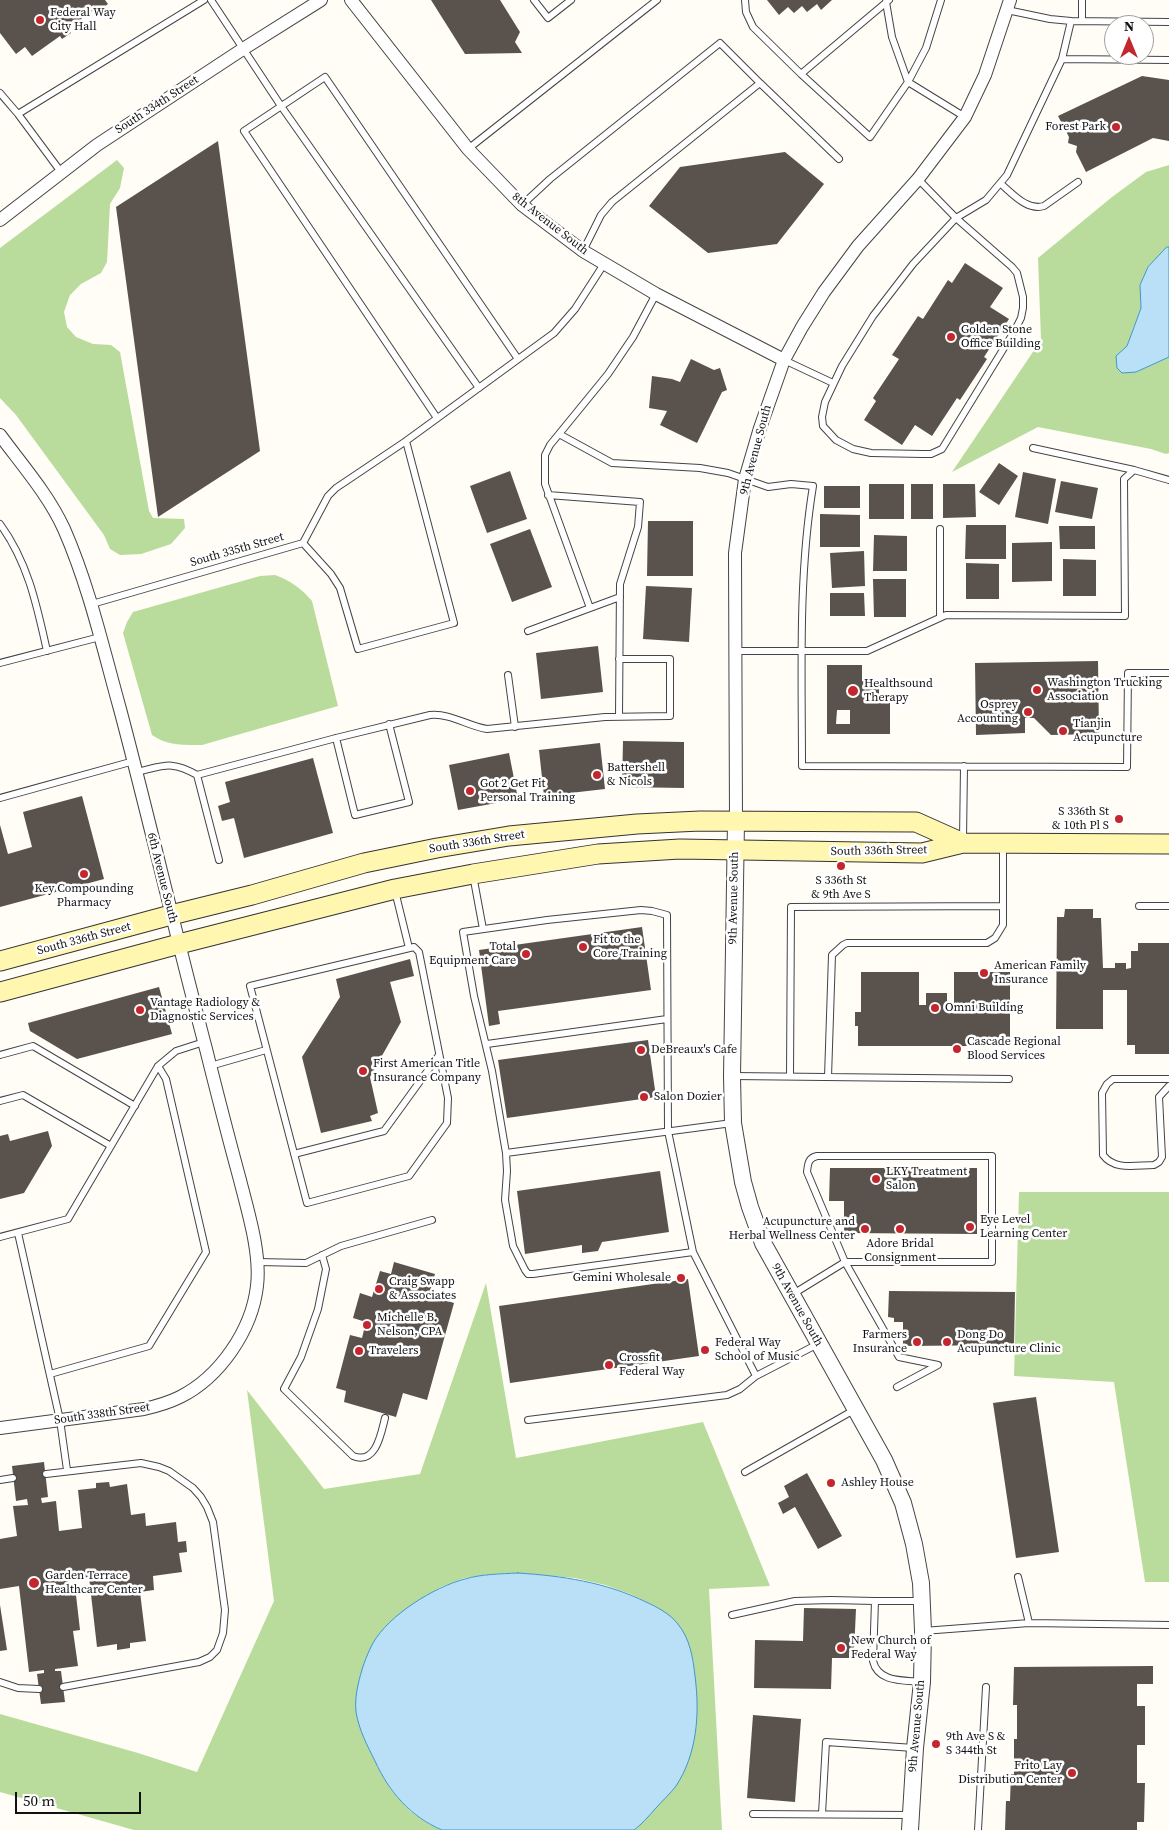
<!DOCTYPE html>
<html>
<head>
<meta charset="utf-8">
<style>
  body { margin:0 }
  #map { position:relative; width:1169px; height:1830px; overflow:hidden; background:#fffdf5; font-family:"Source Serif 4",serif }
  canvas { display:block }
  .north { position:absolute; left:1104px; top:15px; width:50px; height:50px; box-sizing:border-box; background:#fff; border:1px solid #a0a0a0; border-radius:50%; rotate:0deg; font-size:14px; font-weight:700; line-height:20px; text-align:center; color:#111 }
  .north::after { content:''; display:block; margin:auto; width:18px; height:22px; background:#c4262e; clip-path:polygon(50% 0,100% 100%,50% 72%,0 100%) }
  .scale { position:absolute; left:15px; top:1792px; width:126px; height:22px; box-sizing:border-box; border:2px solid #111; border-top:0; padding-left:6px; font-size:15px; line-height:18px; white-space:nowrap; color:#111; -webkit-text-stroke:4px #fff; paint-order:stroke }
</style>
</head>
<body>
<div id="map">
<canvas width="1169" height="1830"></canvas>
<div class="north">N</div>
<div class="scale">50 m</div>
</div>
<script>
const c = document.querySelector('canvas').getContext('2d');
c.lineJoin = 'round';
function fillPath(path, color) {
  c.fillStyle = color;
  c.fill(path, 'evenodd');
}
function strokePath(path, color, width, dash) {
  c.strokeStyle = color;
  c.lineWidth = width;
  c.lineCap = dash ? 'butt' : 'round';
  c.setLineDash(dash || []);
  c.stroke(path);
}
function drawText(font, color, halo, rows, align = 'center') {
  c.font = font + ' "Source Serif 4",serif';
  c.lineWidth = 5;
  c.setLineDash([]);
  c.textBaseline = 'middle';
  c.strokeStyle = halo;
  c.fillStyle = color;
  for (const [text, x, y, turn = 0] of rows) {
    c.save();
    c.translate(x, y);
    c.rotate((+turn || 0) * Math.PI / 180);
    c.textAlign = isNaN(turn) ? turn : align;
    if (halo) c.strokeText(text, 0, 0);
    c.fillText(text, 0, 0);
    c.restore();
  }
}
const forest = new Path2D(`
  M 117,160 L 124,168 L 120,188 L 110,204 L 107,262 L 101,273 L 81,284 L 70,295 L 64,312 L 67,327 L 76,337 L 93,344 L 111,345 L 120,352 L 149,511 L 153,518 L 184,519 L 185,528 L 171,544 L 141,554 L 120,555 L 110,549 L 104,535 L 16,415 L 0,398 L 0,248 Z
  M 1169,165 L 1169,247 L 1148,267 L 1140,285 L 1141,308 L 1127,346 L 1136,372 L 1169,357 L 1169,453 L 1166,454 L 1151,449 L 1038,427 L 952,472 L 1041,340 L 1038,258 L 1112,197 L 1146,172 Z
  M 275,575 C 291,581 301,588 312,601 L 338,706 L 202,745 C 185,745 167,746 152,735 L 123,633 L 127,622 L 133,612 L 260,576 Z
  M 1019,1192 L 1169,1192 L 1169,1582 L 1145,1582 L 1114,1382 L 1014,1376 Z
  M 486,1283 L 516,1458 L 703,1422 L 770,1586 L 709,1589 L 722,1830 L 634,1830 L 638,1827 L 697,1712 L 693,1659 L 658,1608 L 630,1594 L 605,1585 L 575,1578 L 517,1573 L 494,1574 L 465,1578 L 441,1587 L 415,1603 L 391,1622 L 377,1766 L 392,1791 L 410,1811 L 429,1824 L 442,1830 L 134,1830 L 0,1792 L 0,1714 L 138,1753 L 197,1772 L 274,1601 L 247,1390 L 324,1489 L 420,1474 Z`);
const water = new Path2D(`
  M 1167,247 L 1169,247 L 1169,357 L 1136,372 L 1122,373 L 1117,368 L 1116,356 L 1127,346 L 1133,330 L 1141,308 L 1140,285 L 1148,267 Z
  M 518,1573 C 563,1576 605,1582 646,1602 C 657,1607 670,1614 677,1623 C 690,1638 693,1658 695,1676 C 700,1714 697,1754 676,1786 C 670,1794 662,1801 655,1809 C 649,1816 642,1824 634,1830 L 442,1830 C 411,1817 389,1792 375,1761 C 367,1745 359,1730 356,1712 C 355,1703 356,1694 358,1685 C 361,1671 366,1656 373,1643 C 389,1615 434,1587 465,1579 C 482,1574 500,1574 518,1573 Z`);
const building = new Path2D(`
  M 0,0 L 105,0 L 108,4 L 98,11 L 96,8 L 68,29 L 71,33 L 62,39 L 60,36 L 32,56 L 25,47 L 16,54 L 0,33 Z
  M 431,0 L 500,0 L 520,32 L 515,42 L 522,53 L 465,54 Z
  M 767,0 L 832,0 L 821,10 L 817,4 L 807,12 L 802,6 L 794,13 L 788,7 L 779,15 Z
  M 1142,76 L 1169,80 L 1169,141 L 1153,138 L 1086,172 L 1076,152 L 1077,146 L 1068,143 L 1069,137 L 1058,116 Z
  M 218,141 L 260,451 L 158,517 L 116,207 Z
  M 785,152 L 824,184 L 777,244 L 708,253 L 649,206 L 680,167 Z
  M 965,263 L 1003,288 L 990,307 L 1009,319 L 984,357 L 987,359 L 960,400 L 957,398 L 932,436 L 915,425 L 902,445 L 864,420 L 876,401 L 873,398 L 899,359 L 892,355 L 918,316 L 923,319 L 948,280 L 952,283 Z
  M 691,359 L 714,370 L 720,368 L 727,390 L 722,392 L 697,443 L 660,425 L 667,411 L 649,408 L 652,376 L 672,379 L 680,382 Z
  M 999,463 L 1018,476 L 999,505 L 979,492 Z
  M 510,471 L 527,519 L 487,533 L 470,486 Z
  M 1023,472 L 1056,479 L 1048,524 L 1015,517 Z
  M 1061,481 L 1098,488 L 1092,519 L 1055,512 Z
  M 869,484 L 904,484 L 904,519 L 869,519 Z
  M 911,484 L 933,484 L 933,519 L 911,519 Z
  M 943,484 L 975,484 L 976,517 L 943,518 Z
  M 824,486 L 860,486 L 860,508 L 824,508 Z
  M 820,514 L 860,515 L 860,547 L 820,547 Z
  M 648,521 L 693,521 L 693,576 L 647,576 Z
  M 966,525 L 1006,525 L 1006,559 L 965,559 Z
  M 1059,526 L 1095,526 L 1095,549 L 1060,549 Z
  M 530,529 L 552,587 L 512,602 L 490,544 Z
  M 874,535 L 907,536 L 907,571 L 873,571 Z
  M 1052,542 L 1052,581 L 1012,582 L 1012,543 Z
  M 864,551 L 865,586 L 832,588 L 830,553 Z
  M 1063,559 L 1096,560 L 1096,596 L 1063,596 Z
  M 966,563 L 999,564 L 999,599 L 966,599 Z
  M 873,579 L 906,579 L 906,617 L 874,617 Z
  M 646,586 L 692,588 L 689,642 L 643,639 Z
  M 830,593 L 864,593 L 865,616 L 830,616 Z
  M 598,646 L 603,692 L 541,699 L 536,653 Z
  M 1098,661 L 1099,734 L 1051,735 L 1034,718 L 1025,718 L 1025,733 L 976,735 L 975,663 Z
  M 827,665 L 862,665 L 862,681 L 879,681 L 879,701 L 890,701 L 890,734 L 827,734 ZM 837,710 L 850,710 L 850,724 L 836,724 Z
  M 623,741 L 684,742 L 684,788 L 622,787 Z
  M 600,743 L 605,789 L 544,796 L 539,750 Z
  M 509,753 L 518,799 L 458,810 L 449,765 Z
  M 313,758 L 333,833 L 244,858 L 234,818 L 222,821 L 218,806 L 230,802 L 225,782 Z
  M 82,796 L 104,879 L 0,907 L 0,825 L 8,854 L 32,847 L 23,812 Z
  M 1065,909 L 1093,909 L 1093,918 L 1101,918 L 1103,968 L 1115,968 L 1115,963 L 1126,963 L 1126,969 L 1131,968 L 1131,951 L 1138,951 L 1138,943 L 1169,943 L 1169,1054 L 1135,1054 L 1135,1045 L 1127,1045 L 1127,990 L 1103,990 L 1103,1029 L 1056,1029 L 1057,917 L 1064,917 Z
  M 642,927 L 651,990 L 498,1011 L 500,1024 L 489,1026 L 479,950 Z
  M 410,959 L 414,976 L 390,982 L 401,1022 L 370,1077 L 378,1113 L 370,1116 L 372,1121 L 321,1133 L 302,1057 L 340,997 L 336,979 Z
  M 861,972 L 919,972 L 919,1005 L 926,1005 L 926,993 L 947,993 L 947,1005 L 954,1005 L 954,972 L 1010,972 L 1010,1046 L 858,1046 L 858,1026 L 855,1026 L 855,1012 L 861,1012 Z
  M 159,987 L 172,1034 L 77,1059 L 30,1031 L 28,1023 Z
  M 648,1040 L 656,1097 L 507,1118 L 498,1060 Z
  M 48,1131 L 52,1146 L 24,1193 L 0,1199 L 0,1136 L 8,1134 L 10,1141 Z
  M 830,1168 L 977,1168 L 977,1234 L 844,1233 L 844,1201 L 829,1201 Z
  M 660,1171 L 669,1232 L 602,1242 L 598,1251 L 582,1253 L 582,1245 L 525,1254 L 517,1191 Z
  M 394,1262 L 435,1274 L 429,1295 L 454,1303 L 427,1400 L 403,1393 L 396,1417 L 344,1402 L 346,1391 L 336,1388 L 350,1335 L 362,1338 L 366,1322 L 353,1318 L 360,1293 L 372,1297 L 380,1271 L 391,1274 Z
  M 688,1279 L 699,1356 L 510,1383 L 499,1306 Z
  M 889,1291 L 1015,1292 L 1014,1345 L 903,1346 L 903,1322 L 894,1322 L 894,1318 L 888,1317 Z
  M 1036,1397 L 1059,1552 L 1016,1558 L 993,1403 Z
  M 44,1462 L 48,1497 L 41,1498 L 42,1503 L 56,1501 L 59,1531 L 82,1528 L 78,1490 L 96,1488 L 96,1483 L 109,1482 L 110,1487 L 127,1484 L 131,1515 L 145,1513 L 146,1526 L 176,1522 L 178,1542 L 186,1541 L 187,1552 L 179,1553 L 182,1572 L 153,1576 L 154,1590 L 140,1592 L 146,1641 L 130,1643 L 130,1648 L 117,1650 L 117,1644 L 97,1647 L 89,1577 L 68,1580 L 70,1595 L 76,1595 L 80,1630 L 73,1631 L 78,1666 L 55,1669 L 55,1671 L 61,1671 L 65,1702 L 41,1704 L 37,1674 L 44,1673 L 44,1670 L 29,1672 L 19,1586 L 0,1589 L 0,1539 L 17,1536 L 13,1506 L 28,1505 L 27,1499 L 16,1501 L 12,1466 Z
  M 807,1473 L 842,1536 L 818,1549 L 795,1507 L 783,1514 L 778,1503 L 789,1497 L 784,1486 Z
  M 0,1605 L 7,1650 L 0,1651 Z
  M 804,1608 L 856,1609 L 854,1652 L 849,1652 L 849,1658 L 832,1658 L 831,1689 L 754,1688 L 755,1640 L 803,1641 Z
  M 1153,1666 L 1153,1684 L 1137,1684 L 1137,1706 L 1145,1706 L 1145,1745 L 1137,1745 L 1137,1783 L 1145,1783 L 1144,1822 L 1137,1822 L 1137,1830 L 1005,1830 L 1006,1801 L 1010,1801 L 1011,1774 L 1014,1774 L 1014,1739 L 1017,1739 L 1017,1705 L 1013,1705 L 1014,1667 Z
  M 753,1715 L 801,1719 L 795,1802 L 747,1798 Z`);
const service = new Path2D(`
  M 211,0 L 281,106 L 479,388
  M 534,0 L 548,18 L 571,0
  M 745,0 L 746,12 L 753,27 L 801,74 L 870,137 L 908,82 L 965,117
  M 886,2 L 892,37 L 908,82
  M 1007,10 L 1050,19 L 1071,21 L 1169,22
  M 1082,21 L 1082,0
  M 1062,59 L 1169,60
  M 801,74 L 889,0
  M 908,82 L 926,48 L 941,0
  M 0,93 L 18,114 L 61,172
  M 18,114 L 204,0
  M 468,149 L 657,0
  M 918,179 L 956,218 L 1012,267 L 1017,273 L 1023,297 L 1023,308 L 1021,318 L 1015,330 L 942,449 L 931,454 L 923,454 L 871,453 L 853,449 L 836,440 L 823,426 L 822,417 L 825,402 L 842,366 L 873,316 L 913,264 L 956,218 L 986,200 L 1007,175 L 1062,59 L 1071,21
  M 1001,184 C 1013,194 1027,211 1044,206 L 1078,182
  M 522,205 L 550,179 L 720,43 L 760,83
  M 583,251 L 601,215 L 612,202 L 760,83 L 839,159
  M 784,360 L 833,383
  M 437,418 L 244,131 L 325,77 L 518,359
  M 559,434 L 608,374 L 633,337 L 656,294
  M 1033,448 L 1134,470
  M 548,495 L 640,502 L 638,527 L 620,584 L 619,717
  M 0,524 C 28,562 37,606 47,651
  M 303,543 L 331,574 L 340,588 L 358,649 L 454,623 L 406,441
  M 92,604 L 303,543 L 328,496 L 336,488 L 406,441 L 554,333 L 575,309 L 604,264
  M 590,608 L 545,484 L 545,455 L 550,445 L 559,434 L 612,463 L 700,468 L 728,473 L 768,487 L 791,484 L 813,486 C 798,578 802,673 802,766 L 1127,767 L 1128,673 L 1169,673
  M 940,617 L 940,529
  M 528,631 L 620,597
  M 735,651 L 867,651 L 946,615 L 1125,616 L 1124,479 L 1134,470 L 1169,480
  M 0,663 L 100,637
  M 508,675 L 515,727
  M 336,738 L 355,815 L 409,802 L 389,724
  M 136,772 C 164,766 171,760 197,775 L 219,860
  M 197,775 L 336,738 L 430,715 C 451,713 467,726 487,729 L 605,717 L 670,716 L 670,659 L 619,659
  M 0,798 L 134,761
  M 963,840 L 964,766
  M 473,875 L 483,929
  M 395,891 L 409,948
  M 1139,906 L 1169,906
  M 414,947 L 419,952 L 448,1098 L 447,1123 L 409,1176 L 307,1203 L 250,986 Z
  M 487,1044 L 667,1019
  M 0,1055 L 33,1046 L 135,1106
  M 210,1066 L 266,1050
  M 733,1076 L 1009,1079
  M 790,1076 L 791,907 L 1003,906
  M 828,1077 L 832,955 L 843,945 L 847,943 L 987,943 L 995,938 L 1003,925 L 1003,845
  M 1169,1079 L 1113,1079 L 1107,1084 L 1102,1093 L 1103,1155 C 1115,1171 1136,1165 1154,1165 L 1159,1162 L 1162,1157 L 1159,1097 L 1169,1086
  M 0,1101 L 23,1095 L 111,1146
  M 506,1153 L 732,1123
  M 294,1154 L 384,1131 L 439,1055
  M 817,1156 L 992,1156 L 992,1262 L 845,1262 L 807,1172 C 808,1164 808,1158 817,1156 Z
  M 18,1233 L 60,1420 L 67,1470
  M 0,1237 L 68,1219 L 158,1066 L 176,1051 L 204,1042
  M 693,1252 L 668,1131 L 667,915 L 652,911 L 641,910 L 547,920 L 463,932 L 474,996 L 492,1071 L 506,1153 L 507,1171 L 505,1200 L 513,1246 L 525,1270 L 528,1274 L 533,1274 L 693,1252 L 756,1376 L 818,1344
  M 322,1255 L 326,1269 L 318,1309 L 301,1357 L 284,1389 L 353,1456 C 376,1465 381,1434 385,1418
  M 258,1262 L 306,1263 L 341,1246 L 432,1220
  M 793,1294 L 845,1262 L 899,1357 L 938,1365 L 897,1387
  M 50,1374 L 149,1346 L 206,1252 L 166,1079 L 158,1066
  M 528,1420 L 727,1395 L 740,1389 L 756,1376
  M 745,1472 L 854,1410
  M 46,1474 L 141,1463 L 159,1467 L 169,1471 L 193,1488 L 201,1497 L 207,1507 L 213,1522 L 225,1610 L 223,1633 L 217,1650 L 210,1657 L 199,1662 L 63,1687
  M 0,1480 L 13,1478
  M 1018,1577 L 1029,1623
  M 921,1601 L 875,1601 L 873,1661 C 878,1683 904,1680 922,1682
  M 732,1615 L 795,1601 L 831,1600 L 875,1601
  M 923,1631 L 1029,1623 L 1169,1625
  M 0,1682 L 18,1688 L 39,1689
  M 753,1814 L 909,1815
  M 822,1814 L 826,1742 L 914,1748
  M 978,1830 L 986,1687`);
const minor = new Path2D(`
  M 351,0 L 468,149 L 522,205 L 583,251 L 656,294 L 784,360
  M 0,220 L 97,145 L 243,49 L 321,0
  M 0,435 C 22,465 48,494 64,529 C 89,586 103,648 120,709 C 150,822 176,936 206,1049 C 217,1093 228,1136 240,1180 C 248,1212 261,1253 257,1286 C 252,1330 220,1377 180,1397 C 168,1403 157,1406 144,1409 L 0,1428
  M 736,821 L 735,553 L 745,479 L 760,428 L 784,360 L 802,327 L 824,292 L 858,246 L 918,179 L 965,117 L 985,75 L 1010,0`);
const tertiary = new Path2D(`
  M 736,821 L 732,1076 L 733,1123 L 743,1182 L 750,1207 L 763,1243 L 884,1460 L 903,1503 L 914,1544 L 921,1583 L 923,1631 L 922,1682 L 915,1748 L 910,1830`);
const secondary = new Path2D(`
  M 0,961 L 171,915 L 252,895 L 364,863 L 437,848 L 509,836 L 637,824 L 700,821 L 916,822 L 963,843
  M 0,992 L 179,944 L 395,889 L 473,874 L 598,854 L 680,849 L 922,853 L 963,843 L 1169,844`);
const markers = [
  [40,20,5,"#c4262e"],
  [1116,127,5,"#c4262e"],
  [951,337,5,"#c4262e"],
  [1037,690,5,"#c4262e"],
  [853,691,6,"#c4262e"],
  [1028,712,5,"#c4262e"],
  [1063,731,5,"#c4262e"],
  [597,775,5,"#c4262e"],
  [470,791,5,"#c4262e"],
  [1119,819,5,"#c4262e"],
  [841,866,5,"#c4262e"],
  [84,874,5,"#c4262e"],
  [583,947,5,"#c4262e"],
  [526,954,5,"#c4262e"],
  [984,973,5,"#c4262e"],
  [935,1008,5,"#c4262e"],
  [140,1010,5,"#c4262e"],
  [957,1049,5,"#c4262e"],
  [641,1050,5,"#c4262e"],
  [363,1071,5,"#c4262e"],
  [644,1097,5,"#c4262e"],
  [876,1179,5,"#c4262e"],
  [970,1227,5,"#c4262e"],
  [865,1229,5,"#c4262e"],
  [900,1229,5,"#c4262e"],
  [681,1278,5,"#c4262e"],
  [379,1289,5,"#c4262e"],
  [367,1325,5,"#c4262e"],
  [917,1342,5,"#c4262e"],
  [947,1342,5,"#c4262e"],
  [705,1350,5,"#c4262e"],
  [359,1351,5,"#c4262e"],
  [609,1365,5,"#c4262e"],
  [831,1483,5,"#c4262e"],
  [34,1583,6,"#c4262e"],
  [841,1648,5,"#c4262e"],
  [936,1744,5,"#c4262e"],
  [1072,1773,5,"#c4262e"]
];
const poiNames = [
  ["Federal Way",50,13],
  ["City Hall",50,27],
  ["Forest Park",1106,127,"right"],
  ["Golden Stone",961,330],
  ["Office Building",961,344],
  ["Washington Trucking",1047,683],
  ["Association",1047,697],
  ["Healthsound",864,684],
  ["Therapy",864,698],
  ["Osprey",1018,705,"right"],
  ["Accounting",1018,719,"right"],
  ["Tianjin",1073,724],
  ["Acupuncture",1073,738],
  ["Battershell",607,768],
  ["& Nicols",607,782],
  ["Got 2 Get Fit",480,784],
  ["Personal Training",480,798],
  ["S 336th St",1109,812,"right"],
  ["& 10th Pl S",1109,826,"right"],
  ["S 336th St",841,881,"center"],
  ["& 9th Ave S",841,895,"center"],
  ["Key Compounding",84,889,"center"],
  ["Pharmacy",84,903,"center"],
  ["Fit to the",593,940],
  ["Core Training",593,954],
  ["Total",516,947,"right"],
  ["Equipment Care",516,961,"right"],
  ["American Family",994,966],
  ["Insurance",994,980],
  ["Vantage Radiology &",150,1003],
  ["Diagnostic Services",150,1017],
  ["Omni Building",945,1008],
  ["Cascade Regional",967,1042],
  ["Blood Services",967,1056],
  ["DeBreaux's Cafe",651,1050],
  ["First American Title",373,1064],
  ["Insurance Company",373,1078],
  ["Salon Dozier",654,1097],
  ["LKY Treatment",886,1172],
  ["Salon",886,1186],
  ["Eye Level",980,1220],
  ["Learning Center",980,1234],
  ["Acupuncture and",855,1222,"right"],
  ["Herbal Wellness Center",855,1236,"right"],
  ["Adore Bridal",900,1244,"center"],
  ["Consignment",900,1258,"center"],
  ["Gemini Wholesale",671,1278,"right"],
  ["Craig Swapp",389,1282],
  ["& Associates",389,1296],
  ["Michelle B.",377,1318],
  ["Nelson, CPA",377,1332],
  ["Farmers",907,1335,"right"],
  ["Insurance",907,1349,"right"],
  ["Dong Do",957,1335],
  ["Acupuncture Clinic",957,1349],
  ["Federal Way",715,1343],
  ["School of Music",715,1357],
  ["Travelers",369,1351],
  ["Crossfit",619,1358],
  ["Federal Way",619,1372],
  ["Ashley House",841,1483],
  ["Garden Terrace",45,1576],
  ["Healthcare Center",45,1590],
  ["New Church of",851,1641],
  ["Federal Way",851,1655],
  ["9th Ave S &",946,1737],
  ["S 344th St",946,1751],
  ["Frito Lay",1062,1766,"right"],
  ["Distribution Center",1062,1780,"right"]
];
const streetNames = [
  ["South 334th Street",157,105,-33],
  ["8th Avenue South",550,224,38],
  ["9th Avenue South",756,450,-75],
  ["South 335th Street",237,550,-16],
  ["South 336th Street",477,842,-9],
  ["South 336th Street",879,851,-1],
  ["6th Avenue South",162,878,76],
  ["9th Avenue South",734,898,-89],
  ["South 336th Street",84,939,-15],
  ["9th Avenue South",797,1305,61],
  ["South 338th Street",102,1414,-8],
  ["9th Avenue South",917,1726,-85]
];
fillPath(forest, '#b9dc9c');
fillPath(water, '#b9e0f7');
strokePath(water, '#3f96cf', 1);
fillPath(building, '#5a524d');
strokePath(service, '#444', 8);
strokePath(minor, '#444', 14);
strokePath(tertiary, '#444', 18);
strokePath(secondary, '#333', 21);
strokePath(service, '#fff', 6);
strokePath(minor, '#fff', 12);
strokePath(tertiary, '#fff', 16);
strokePath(secondary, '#fff6b0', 19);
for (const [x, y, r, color] of markers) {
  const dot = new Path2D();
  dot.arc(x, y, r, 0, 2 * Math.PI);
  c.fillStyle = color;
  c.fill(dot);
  strokePath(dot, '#fff', 2);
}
drawText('12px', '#111', '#fff', poiNames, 'left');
drawText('12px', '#111', '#fff', streetNames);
</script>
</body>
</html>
